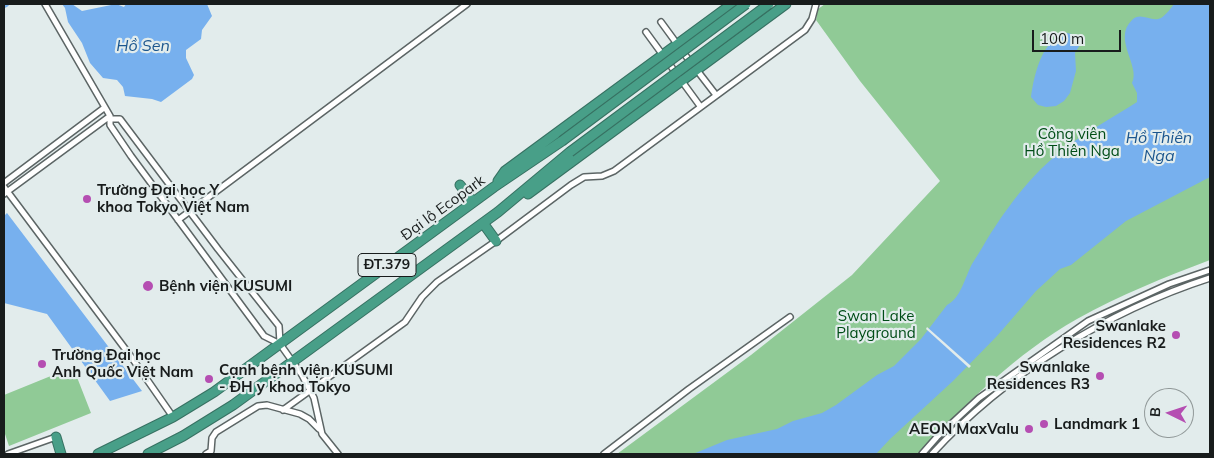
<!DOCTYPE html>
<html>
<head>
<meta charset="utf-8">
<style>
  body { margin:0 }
  #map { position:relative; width:1214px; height:458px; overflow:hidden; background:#e2ecec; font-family:Mulish,sans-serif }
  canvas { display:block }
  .frame { position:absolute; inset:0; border:5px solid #181c1c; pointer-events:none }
  .north { position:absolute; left:1144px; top:388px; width:50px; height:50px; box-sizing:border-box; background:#e2ecec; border:1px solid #919999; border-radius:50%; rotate:274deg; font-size:14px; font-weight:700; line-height:20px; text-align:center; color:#181c1c }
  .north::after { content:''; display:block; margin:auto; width:18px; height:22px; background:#b54eb2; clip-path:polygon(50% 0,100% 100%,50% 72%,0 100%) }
  .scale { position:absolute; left:1032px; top:30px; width:89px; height:22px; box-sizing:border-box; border:2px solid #181c1c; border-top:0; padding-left:6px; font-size:15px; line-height:18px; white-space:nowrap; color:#181c1c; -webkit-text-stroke:4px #e2ecec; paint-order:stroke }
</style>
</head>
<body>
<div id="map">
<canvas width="1214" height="458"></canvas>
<div class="frame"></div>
<div class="north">B</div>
<div class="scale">100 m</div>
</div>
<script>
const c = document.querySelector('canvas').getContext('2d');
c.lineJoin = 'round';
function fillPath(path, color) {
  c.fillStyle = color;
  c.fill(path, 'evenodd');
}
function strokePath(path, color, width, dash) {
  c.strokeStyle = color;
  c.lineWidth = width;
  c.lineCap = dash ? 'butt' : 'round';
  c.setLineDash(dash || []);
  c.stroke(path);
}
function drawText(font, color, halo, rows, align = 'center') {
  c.font = font + ' Mulish,sans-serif';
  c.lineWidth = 4.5;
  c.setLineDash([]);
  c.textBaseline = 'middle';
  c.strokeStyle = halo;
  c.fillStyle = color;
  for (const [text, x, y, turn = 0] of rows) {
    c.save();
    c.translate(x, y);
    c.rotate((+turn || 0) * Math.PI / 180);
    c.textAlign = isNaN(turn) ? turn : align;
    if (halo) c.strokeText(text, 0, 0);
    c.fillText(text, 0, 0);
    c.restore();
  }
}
const green = new Path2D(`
  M 825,4 L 1210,4 L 1210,260 C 1165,277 1120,295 1077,319 C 1017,353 965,404 918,454 L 617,454 L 751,355 L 852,275 L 940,181 L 860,81 L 816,20 L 818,9 Z
  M 73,367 L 91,413 L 9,446 L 4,431 L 4,395 Z`);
const water = new Path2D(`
  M 62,4 L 72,4 L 82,11 L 116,4 L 124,7 L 126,4 L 207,4 L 212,16 L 202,30 L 201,39 L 186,50 L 186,58 L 194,75 L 192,79 L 161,102 L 152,99 L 125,96 L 123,87 L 117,80 L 103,78 L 90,63 L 82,43 L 68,22 L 65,8 Z
  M 1174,4 L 1210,4 L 1210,177 L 1126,221 L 1071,265 L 1060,269 L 1036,291 L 997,336 L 953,381 L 890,439 L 876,454 L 693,454 L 727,440 L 777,429 L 793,421 L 822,413 L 836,405 L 877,375 L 894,366 L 921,339 L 947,305 C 961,298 965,277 972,264 C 977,256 982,248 986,241 C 1009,204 1036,168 1072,143 C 1093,128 1115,116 1137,102 L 1137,93 L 1132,83 C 1141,66 1112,39 1132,20 C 1141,11 1151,23 1161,18 C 1166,15 1171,8 1174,4 Z
  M 1067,33 L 1077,35 L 1081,39 L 1081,43 L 1075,53 L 1076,71 L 1070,93 L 1064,101 L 1056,106 L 1046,107 L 1038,105 L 1031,97 C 1034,75 1042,38 1067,33 Z
  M 7,213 L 142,391 L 110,401 L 47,314 L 4,303 L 4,216 Z`);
const pier = new Path2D(`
  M 927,327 L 971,366 L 969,368 L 926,329 Z`);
const canal = new Path2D(`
  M 4,5 L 6,4`);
const street = new Path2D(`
  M 45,4 L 110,116 L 110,125 L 131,156 L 264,336 L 280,344 L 302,375 L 314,398 L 322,434 L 338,454
  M 661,22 L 691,63
  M 646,32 L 700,106
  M 696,69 L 716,95
  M 111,119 L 120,119 L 218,249 L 279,326 L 280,343
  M 4,183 L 104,108
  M 4,187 L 132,358 L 173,417
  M 4,194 L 110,116
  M 178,220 L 467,4
  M 283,410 L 405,322 L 422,297 L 437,282 L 496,241 L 571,185 L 584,177 L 602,176 L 614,171 L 805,30 L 812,19 L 816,4
  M 8,454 L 56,437
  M 206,454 L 211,451 L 212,438 L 216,432 L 258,406 L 267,405 L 300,414 L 309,419 L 319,429
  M 604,454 L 689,389 L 790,317
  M 922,454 L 937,437 L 979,398 L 1088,321 L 1169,284 L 1210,270
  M 932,454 C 1005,374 1108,311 1210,278`);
const highway = new Path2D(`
  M 498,181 L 505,171 L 732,4
  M 460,185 L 473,202
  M 528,194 L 786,4
  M 483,223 L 496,241
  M 56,437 L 61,454
  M 98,454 L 173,417 L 214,392 L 494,187 L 562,141
  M 148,454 L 183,436 L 233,405 L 498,212 L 570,152`);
const highwayBridge = new Path2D(`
  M 562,141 L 746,4
  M 570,152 L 769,4`);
const markers = [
  [87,199,5,"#b54eb2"],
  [148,286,6,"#b54eb2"],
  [1176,335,5,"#b54eb2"],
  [42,364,5,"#b54eb2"],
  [1100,376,5,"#b54eb2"],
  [209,379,5,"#b54eb2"],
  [1044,424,5,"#b54eb2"],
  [1029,429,5,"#b54eb2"]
];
const shields = [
  [387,265,58]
];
const shieldNames = [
  ["ĐT.379",387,265]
];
const parkNames = [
  ["Công viên",1072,134],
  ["Hồ Thiên Nga",1072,151],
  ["Swan Lake",876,316],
  ["Playground",876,333]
];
const poiNames = [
  ["Trường Đại học Y",97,190],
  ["khoa Tokyo Việt Nam",97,207],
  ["Bệnh viện KUSUMI",159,286],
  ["Swanlake",1166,326,"right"],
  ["Residences R2",1166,343,"right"],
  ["Trường Đại học",52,355],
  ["Anh Quốc Việt Nam",52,372],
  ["Swanlake",1090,367,"right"],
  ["Residences R3",1090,384,"right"],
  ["Cạnh bệnh viện KUSUMI",219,370],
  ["- ĐH y khoa Tokyo",219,387],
  ["Landmark 1",1054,424],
  ["AEON MaxValu",1019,429,"right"]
];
const streetNames = [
  ["Đại lộ Ecopark",443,208,-36]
];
const waterNames = [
  ["Hồ Sen",143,46],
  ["Hồ Thiên",1159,138],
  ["Nga",1159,156]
];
fillPath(green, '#90ca96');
fillPath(water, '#77b0ee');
fillPath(pier, '#e2ecec');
strokePath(canal, '#77b0ee', 6);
strokePath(street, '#5c6565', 8);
strokePath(highway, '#377162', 11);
strokePath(street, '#fff', 5);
strokePath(highway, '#489f88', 9);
strokePath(highwayBridge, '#377162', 11, []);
strokePath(highwayBridge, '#489f88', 9);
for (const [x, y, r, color] of markers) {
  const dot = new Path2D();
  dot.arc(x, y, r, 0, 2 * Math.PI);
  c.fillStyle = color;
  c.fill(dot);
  strokePath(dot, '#e2ecec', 2);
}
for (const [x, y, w] of shields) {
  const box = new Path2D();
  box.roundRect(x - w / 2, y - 11.5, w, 23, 4);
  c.fillStyle = '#e2ecec';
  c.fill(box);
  strokePath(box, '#181c1c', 1);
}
drawText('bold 14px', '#181c1c', null, shieldNames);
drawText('15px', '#004d17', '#e2ecec', parkNames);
drawText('bold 15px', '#181c1c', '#e2ecec', poiNames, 'left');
drawText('15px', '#181c1c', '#e2ecec', streetNames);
drawText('italic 16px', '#1b568e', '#e2ecec', waterNames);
</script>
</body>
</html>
